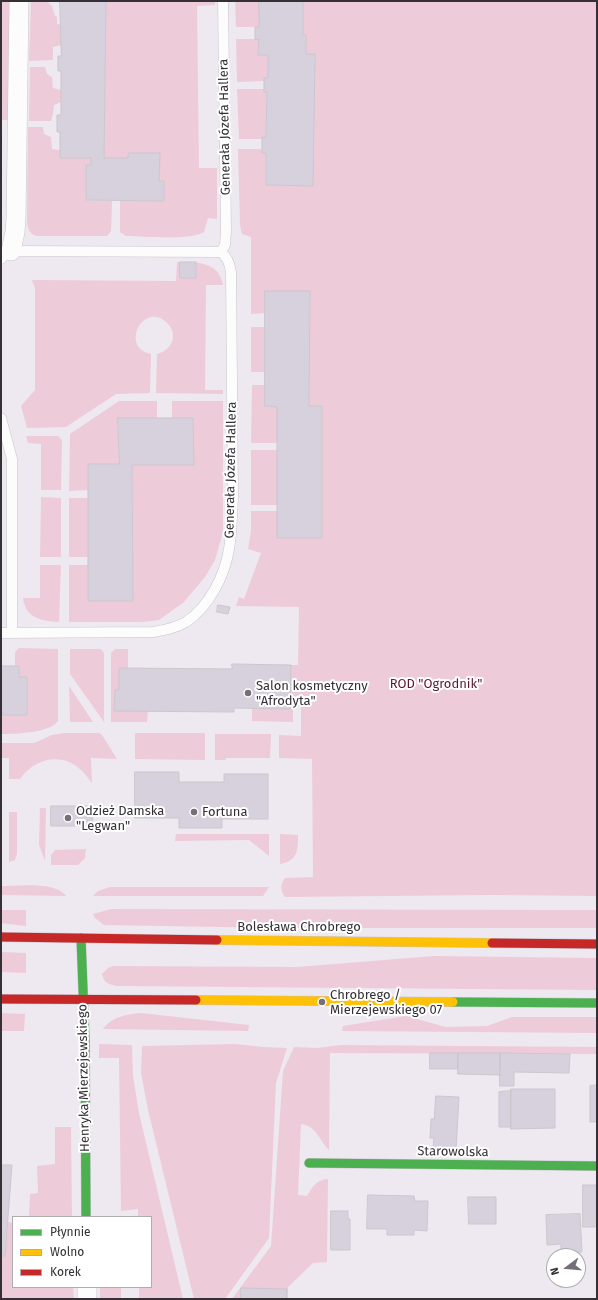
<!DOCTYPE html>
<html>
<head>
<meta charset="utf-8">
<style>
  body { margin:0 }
  #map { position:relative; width:598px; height:1300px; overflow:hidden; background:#eee8f0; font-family:"Fira Sans",sans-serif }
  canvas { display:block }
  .frame { position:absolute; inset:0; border:2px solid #343036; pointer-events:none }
  .legend { position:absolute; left:12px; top:1216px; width:140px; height:72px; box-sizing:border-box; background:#fff; border:1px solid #aeacaf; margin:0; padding:5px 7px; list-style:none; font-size:12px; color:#343036 }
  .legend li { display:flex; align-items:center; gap:8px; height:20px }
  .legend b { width:20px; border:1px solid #aeacaf }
  .north { position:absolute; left:546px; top:1248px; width:40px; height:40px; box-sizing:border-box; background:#fff; border:1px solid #aeacaf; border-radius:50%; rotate:254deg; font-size:11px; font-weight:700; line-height:16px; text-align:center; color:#343036 }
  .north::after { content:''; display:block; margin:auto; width:14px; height:18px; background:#757077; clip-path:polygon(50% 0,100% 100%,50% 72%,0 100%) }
</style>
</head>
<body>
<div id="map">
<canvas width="598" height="1300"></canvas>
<div class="frame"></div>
<ul class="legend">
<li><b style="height:5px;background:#4caf50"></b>Płynnie</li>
<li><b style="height:5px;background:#ffc107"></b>Wolno</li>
<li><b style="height:5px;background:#c62828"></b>Korek</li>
</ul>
<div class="north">N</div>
</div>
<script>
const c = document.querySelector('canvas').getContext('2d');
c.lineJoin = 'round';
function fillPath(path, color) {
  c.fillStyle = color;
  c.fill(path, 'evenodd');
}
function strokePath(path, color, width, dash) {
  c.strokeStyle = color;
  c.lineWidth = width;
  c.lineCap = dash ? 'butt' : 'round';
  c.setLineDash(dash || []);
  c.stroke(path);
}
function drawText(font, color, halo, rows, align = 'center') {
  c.font = font + ' "Fira Sans",sans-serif';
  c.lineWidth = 4;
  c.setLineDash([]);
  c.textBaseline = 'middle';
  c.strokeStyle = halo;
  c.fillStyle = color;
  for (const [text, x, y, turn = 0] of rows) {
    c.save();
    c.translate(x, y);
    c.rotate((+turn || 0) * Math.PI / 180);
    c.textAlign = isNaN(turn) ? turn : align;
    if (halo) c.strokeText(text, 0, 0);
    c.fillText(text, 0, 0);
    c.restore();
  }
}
const green = new Path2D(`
  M 1,1 L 10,1 L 9,120 L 1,120 Z
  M 31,1 L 47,1 L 52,6 L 55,16 L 57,17 L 57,24 L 62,25 L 62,45 L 53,47 L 53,60 L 29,61 Z
  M 106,1 L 215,1 L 215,5 L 197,6 L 199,168 L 217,168 L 217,219 L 208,218 L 204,232 C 189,241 145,236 126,236 L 120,232 L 120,201 L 164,201 L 164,182 L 159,181 L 160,153 L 128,153 L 128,158 L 104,158 Z
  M 235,1 L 259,1 L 259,27 L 236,27 Z
  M 303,1 L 597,1 L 597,896 L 491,895 L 285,897 C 280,890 280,885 285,878 L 313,877 L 312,759 L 279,758 L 279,735 L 301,736 L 301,706 L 293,706 L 293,722 L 252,721 L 252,708 L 291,665 L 298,665 L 299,607 L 236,606 L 239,597 L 244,599 L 261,553 L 248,549 L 251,531 L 251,511 L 277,511 L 277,538 L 309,406 L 310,291 L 265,291 L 265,313 L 251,314 L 251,237 L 242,234 L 240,225 L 238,149 L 262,149 L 262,153 L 266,153 L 266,185 L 312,186 L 315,54 L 306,54 L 306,35 L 303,35 Z
  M 236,39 L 259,39 L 258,55 L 268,55 L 268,78 L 264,78 L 264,81 L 237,82 Z
  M 30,67 L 45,67 L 47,74 L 52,77 L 53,88 L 61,90 L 61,102 L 54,105 L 53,114 L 51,121 L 29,121 Z
  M 237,89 L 264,89 L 264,92 L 267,92 L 266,137 L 262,137 L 262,139 L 239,139 Z
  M 28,127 L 43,127 L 44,134 L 51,137 L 52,149 L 60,150 L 60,158 L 91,158 L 91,165 L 86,165 L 86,200 L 112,201 L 111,231 L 107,236 L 38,236 C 30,235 28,230 27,222 Z
  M 177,262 C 196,262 219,261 223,285 L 206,285 L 205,390 L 223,390 L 223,394 L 156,393 L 157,354 C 169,351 177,340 171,328 C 169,324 165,321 162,319 C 139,307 122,349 151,354 L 150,393 L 116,394 L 66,427 L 27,428 L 21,406 L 35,390 L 35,288 L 32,280 L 176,281 Z
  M 251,327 L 265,327 L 265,372 L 251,372 Z
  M 252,385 L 265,385 L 265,406 L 277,407 L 277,443 L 251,443 Z
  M 119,401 L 157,401 L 157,418 L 118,418 L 119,464 L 88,464 L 88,490 L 69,491 L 70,434 Z
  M 172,401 L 223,401 L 223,532 L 215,560 L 205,577 L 184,602 L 159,620 L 142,622 L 69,622 L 69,565 L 88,565 L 88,601 L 133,601 L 132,465 L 194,465 L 193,418 L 172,418 Z
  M 26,436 L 58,436 L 62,440 L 61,490 L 41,490 L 41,444 L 28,443 Z
  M 251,450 L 277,450 L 277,505 L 251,505 Z
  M 41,497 L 61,498 L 61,557 L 40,557 Z
  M 69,498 L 88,498 L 88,557 L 69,557 Z
  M 40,565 L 61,565 L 59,622 C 42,621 26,619 23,598 L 40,598 Z
  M 19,648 L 58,649 L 58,721 C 50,733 15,734 1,734 L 1,712 L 3,712 L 3,715 L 27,715 L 27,677 L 19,677 L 19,666 L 15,666 L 15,652 Z
  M 70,649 L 101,649 L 104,653 L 104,722 L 70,674 Z
  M 115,649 L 128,649 L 128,668 L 119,668 L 119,690 L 115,690 L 114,710 L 148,711 L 147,722 L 111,722 L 111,653 Z
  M 69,686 L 93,722 L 70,722 Z
  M 64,733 L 99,733 L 102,735 L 117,759 L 91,758 L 92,783 C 89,780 87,776 84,773 C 65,751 35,757 20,779 L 9,779 L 9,758 L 1,758 L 1,743 L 34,743 L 52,735 Z
  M 135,733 L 205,733 L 205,760 L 135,759 Z
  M 215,734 L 271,734 L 270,758 L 226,758 L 226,760 L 215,760 Z
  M 40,808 L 46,808 L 45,861 L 39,845 Z
  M 9,812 L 17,812 L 17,854 L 15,860 L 9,862 Z
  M 176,834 L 269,834 L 269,856 L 249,840 L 175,841 Z
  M 280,834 L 298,835 C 298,850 298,861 280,864 Z
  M 86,849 L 85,858 L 78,865 L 51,865 L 51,855 L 55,850 Z
  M 1,886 C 18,886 56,881 66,896 L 1,895 Z
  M 110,887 L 269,887 L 263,896 L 93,896 L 98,891 Z
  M 111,909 L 597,910 L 597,928 L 278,928 L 104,925 L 95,918 L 93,914 Z
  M 1,910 L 26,910 L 26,926 L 1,923 Z
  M 1,952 L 26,953 L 26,973 L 1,972 Z
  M 434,956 L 597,958 L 597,990 L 117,986 C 108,984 104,983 102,974 L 108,968 L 113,966 L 297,967 Z
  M 1,1013 L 25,1014 L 24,1031 L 1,1031 Z
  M 141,1013 L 249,1025 L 248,1031 L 103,1029 C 113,1016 125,1015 141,1013 Z
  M 406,1016 L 446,1027 L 487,1026 L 512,1017 L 597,1017 L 597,1033 L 342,1031 L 343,1026 Z
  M 99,1044 L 132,1045 L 133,1076 L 139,1113 L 183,1299 L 139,1299 L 139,1287 L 151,1287 L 151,1217 L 138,1217 L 138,1209 L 121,1211 L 119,1058 L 99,1058 Z
  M 235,1044 L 263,1047 L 287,1048 L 276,1083 L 269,1238 L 225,1299 L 194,1299 L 148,1110 L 141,1073 L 142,1046 Z
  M 341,1045 L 597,1047 L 597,1054 L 330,1053 L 329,1150 C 318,1139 317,1126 301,1124 L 298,1195 L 307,1196 C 313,1186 316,1180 328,1179 L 327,1262 L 313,1263 L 288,1287 L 288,1299 L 232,1299 L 271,1246 L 283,1071 L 294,1047 L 317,1048 Z
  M 55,1127 L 71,1127 L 72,1217 L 29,1217 L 30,1194 L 38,1193 L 37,1166 L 55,1164 Z
  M 8,1222 L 13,1223 L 13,1287 L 73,1287 L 74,1299 L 1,1299 L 1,1256 L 5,1256 Z
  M 100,1287 L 121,1287 L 121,1299 L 100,1299 Z`);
const building = new Path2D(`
  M 60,1 L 106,1 L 104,158 L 128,158 L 128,153 L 160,153 L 159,181 L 164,181 L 164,201 L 86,200 L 86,165 L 91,165 L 91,158 L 60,158 L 60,132 L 57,132 L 57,115 L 61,115 L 61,71 L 58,71 L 58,56 L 61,56 Z
  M 259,1 L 303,1 L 303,35 L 306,35 L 306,54 L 315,54 L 313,186 L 266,185 L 266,153 L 262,153 L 262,137 L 266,137 L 267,92 L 264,92 L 264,78 L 268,78 L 268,55 L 258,55 L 259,39 L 255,40 L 255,27 L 259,27 Z
  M 180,262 L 196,262 L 196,278 L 180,278 Z
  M 265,291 L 310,291 L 309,406 L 322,406 L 322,538 L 277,538 L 277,407 L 265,406 Z
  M 118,418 L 193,418 L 194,465 L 132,465 L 133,601 L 88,601 L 88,464 L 119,464 Z
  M 218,605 L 230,607 L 228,614 L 217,612 Z
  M 232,664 L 291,665 L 290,709 L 234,708 L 234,712 L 114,711 L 115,690 L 119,690 L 119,668 L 232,669 Z
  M 1,666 L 19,666 L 19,677 L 27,677 L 27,715 L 3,715 L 3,712 L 1,712 Z
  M 135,772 L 179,772 L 179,782 L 224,782 L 224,774 L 268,774 L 268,819 L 222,819 L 222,828 L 179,828 L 179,818 L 135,818 Z
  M 51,806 L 92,806 L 93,826 L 51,826 Z
  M 430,1053 L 458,1053 L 458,1069 L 430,1069 Z
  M 458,1053 L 500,1053 L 501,1075 L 458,1074 Z
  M 500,1053 L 570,1054 L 569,1073 L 514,1072 L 514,1086 L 500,1086 Z
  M 597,1085 L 597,1122 L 590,1122 L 590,1086 Z
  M 511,1089 L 555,1089 L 555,1128 L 511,1129 Z
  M 511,1091 L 511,1127 L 499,1127 L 499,1092 Z
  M 436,1096 L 459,1097 L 456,1150 L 433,1148 L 434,1138 L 430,1138 L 431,1119 L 434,1119 Z
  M 1,1165 L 12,1165 L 5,1256 L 1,1256 Z
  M 583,1185 L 597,1185 L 597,1227 L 583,1227 Z
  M 368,1195 L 414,1196 L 415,1201 L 428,1201 L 427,1231 L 414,1230 L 414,1235 L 387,1235 L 387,1229 L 367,1229 Z
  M 468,1197 L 496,1197 L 496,1224 L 469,1224 Z
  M 331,1211 L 348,1211 L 348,1219 L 350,1219 L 350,1250 L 331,1250 Z
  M 580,1214 L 582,1252 L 561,1253 L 561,1244 L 547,1245 L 546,1215 Z
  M 241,1288 L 287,1289 L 286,1299 L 241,1299 Z`);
const lane = new Path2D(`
  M 221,252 L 225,245 L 226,231 L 223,1
  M 1,259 L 6,253 L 11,251 L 221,252 C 227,257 230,264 231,272 L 233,497 C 232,514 232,532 229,549 C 225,575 209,607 186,622 C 176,628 165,630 154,632 L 1,633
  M 1,418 L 12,459 L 12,632`);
const street = new Path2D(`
  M 11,251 L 15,232 L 16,219 L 19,1
  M 87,1287 L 87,1299`);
const fast = new Path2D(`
  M 81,938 L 85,1041 L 86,1217
  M 453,1002 L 597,1003
  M 309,1163 L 597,1166`);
const slow = new Path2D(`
  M 217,940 L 492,943
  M 196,1000 L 453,1002`);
const jam = new Path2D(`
  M 1,937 L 217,940
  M 492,943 L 597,944
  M 1,999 L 196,1000`);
const markers = [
  [248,693,4,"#757077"],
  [194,812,4,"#757077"],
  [68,818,4,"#757077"],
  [322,1002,4,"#757077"]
];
const streetNames = [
  ["Generała Józefa Hallera",225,127,-91],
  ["Generała Józefa Hallera",231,470,-89],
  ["Bolesława Chrobrego",299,927],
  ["Henryka Mierzejewskiego",84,1078,-91],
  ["Starowolska",453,1152,1]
];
const parkNames = [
  ["ROD \"Ogrodnik\"",436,684]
];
const poiNames = [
  ["Salon kosmetyczny",256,686],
  ["\"Afrodyta\"",256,701],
  ["Odzież Damska",76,811],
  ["\"Legwan\"",76,826],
  ["Fortuna",202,812],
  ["Chrobrego /",330,995],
  ["Mierzejewskiego 07",330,1010]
];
fillPath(green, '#eecbd9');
fillPath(building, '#d7d1de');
strokePath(building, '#cac7cd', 1);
strokePath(lane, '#cac5cb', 11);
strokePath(street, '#cac5cb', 20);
strokePath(fast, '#cac5cb', 10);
strokePath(slow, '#cac5cb', 10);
strokePath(jam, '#cac5cb', 10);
strokePath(lane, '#fcfcfd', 10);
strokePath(street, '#fcfcfd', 19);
strokePath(fast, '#4caf50', 9);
strokePath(slow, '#ffc107', 9);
strokePath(jam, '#c62828', 9);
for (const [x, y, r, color] of markers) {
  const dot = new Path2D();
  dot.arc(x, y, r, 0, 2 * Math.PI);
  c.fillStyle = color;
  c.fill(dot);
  strokePath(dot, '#fff', 1.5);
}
drawText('13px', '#343036', '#fff', streetNames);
drawText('13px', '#5f1737', '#fff', parkNames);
drawText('13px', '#343036', '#fff', poiNames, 'left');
</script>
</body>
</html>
